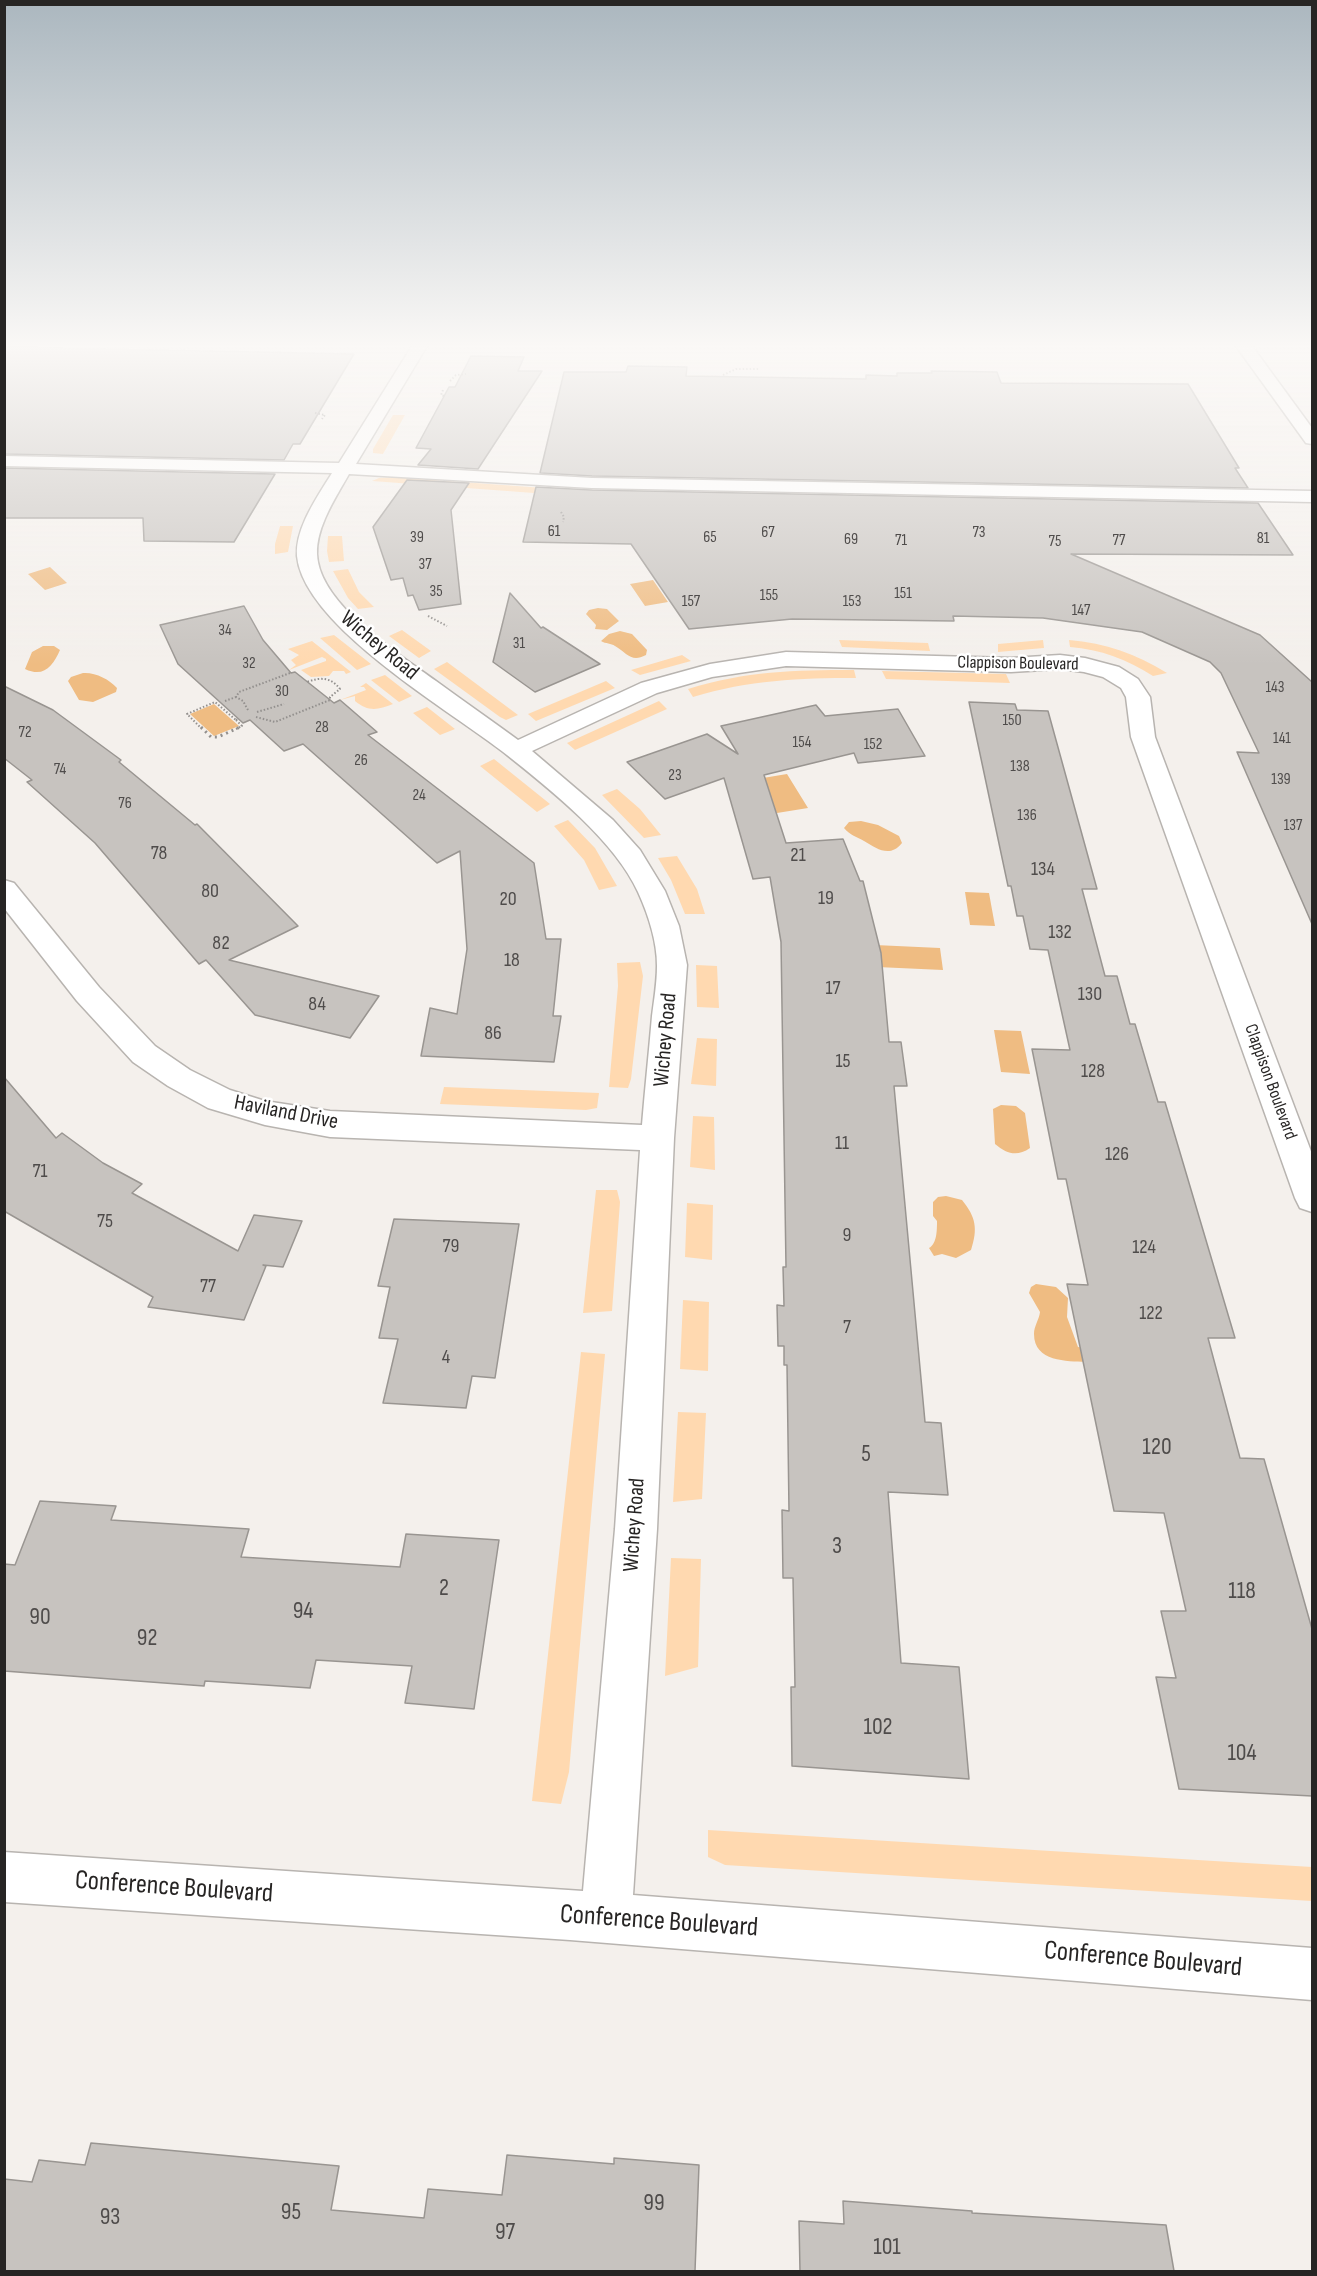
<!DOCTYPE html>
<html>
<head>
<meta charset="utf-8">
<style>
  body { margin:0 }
  #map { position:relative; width:1317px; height:2276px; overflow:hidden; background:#f4f0ec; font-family:"Sofia Sans Condensed",sans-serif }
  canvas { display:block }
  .frame { position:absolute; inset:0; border:6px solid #272524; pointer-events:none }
</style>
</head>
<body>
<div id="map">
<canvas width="1317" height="2276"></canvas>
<div class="frame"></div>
</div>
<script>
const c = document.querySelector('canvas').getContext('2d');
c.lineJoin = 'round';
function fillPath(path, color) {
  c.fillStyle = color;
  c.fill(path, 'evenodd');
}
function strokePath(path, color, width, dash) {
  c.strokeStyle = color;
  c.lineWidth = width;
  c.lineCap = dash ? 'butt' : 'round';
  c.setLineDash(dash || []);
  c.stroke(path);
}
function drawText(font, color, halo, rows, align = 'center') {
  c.font = font + ' "Sofia Sans Condensed",sans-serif';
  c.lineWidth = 5;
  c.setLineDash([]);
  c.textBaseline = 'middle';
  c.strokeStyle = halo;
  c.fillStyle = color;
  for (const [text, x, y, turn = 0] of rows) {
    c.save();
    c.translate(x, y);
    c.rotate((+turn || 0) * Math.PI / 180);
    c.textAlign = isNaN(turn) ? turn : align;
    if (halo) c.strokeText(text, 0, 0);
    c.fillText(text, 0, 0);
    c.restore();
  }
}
const green = new Path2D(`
  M 393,415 L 405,415 L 383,454 L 373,453 L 373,449 Z
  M 393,477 L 572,490 L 574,496 L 372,481 L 379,478 Z
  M 280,526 L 293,526 L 288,552 L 275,554 L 275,544 Z
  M 328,536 L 342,536 L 344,561 L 329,562 L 327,551 Z
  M 348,569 L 359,592 L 374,607 L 358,609 L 348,598 L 333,571 Z
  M 402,630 L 431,651 L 419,658 L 389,636 Z
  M 334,635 L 371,664 L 357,670 L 320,638 Z
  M 839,640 L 928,643 L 930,651 L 842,647 Z
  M 1043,640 L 1044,648 L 998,652 L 998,644 Z
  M 1069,640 C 1106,643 1136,654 1167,673 L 1153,676 C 1128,660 1100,649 1070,647 Z
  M 312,641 L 351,672 L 346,674 L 344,671 L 333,671 L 329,676 L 311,677 L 301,670 L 326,661 L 326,659 L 322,657 L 289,670 L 296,665 L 291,660 L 299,655 L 288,649 Z
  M 682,655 L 691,661 L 640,675 L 631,670 Z
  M 447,662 L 518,715 L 506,720 L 500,717 L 434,669 Z
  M 854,670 L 856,678 C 799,678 749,680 693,697 L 688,689 C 747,671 793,670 854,670 Z
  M 882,671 L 1006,674 L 1010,683 L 886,679 Z
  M 385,675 L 412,696 L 399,702 L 371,680 Z
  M 606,681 L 615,688 L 536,721 L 528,714 Z
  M 366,683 L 393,704 C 378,710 368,712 355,701 L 355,696 L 340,700 L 366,690 L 364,687 L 360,687 Z
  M 659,701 L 667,709 L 575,750 L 567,743 Z
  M 427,707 L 455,729 L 440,735 L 413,713 Z
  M 494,759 L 550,804 L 537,812 L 480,766 Z
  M 617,789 L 640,809 L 661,835 L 644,838 L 602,795 Z
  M 568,820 L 595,848 L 617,886 L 599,890 L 584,860 L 554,826 Z
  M 677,856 L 697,889 L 705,914 L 685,914 L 671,880 L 658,858 Z
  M 640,962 L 643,976 L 631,1079 L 628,1088 L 609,1087 L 618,986 L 617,963 Z
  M 696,965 L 717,966 L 719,1008 L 697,1007 Z
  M 697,1038 L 717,1039 L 716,1086 L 691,1084 Z
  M 444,1087 L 599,1093 L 597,1108 L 586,1110 L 440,1104 Z
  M 693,1116 L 714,1117 L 715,1170 L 690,1167 Z
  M 596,1190 L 617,1190 L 620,1202 L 612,1311 L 583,1313 Z
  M 687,1203 L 713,1205 L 712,1260 L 685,1257 Z
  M 683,1300 L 709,1302 L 708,1371 L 680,1369 Z
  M 581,1352 L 605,1354 L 569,1772 L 561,1804 L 532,1801 Z
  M 678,1412 L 706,1413 L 702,1499 L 673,1502 Z
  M 671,1558 L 701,1559 L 698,1667 L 665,1676 Z
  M 708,1830 L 1312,1867 L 1312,1901 L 725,1865 L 708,1857 Z`);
const water = new Path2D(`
  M 50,567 L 67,583 L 45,590 L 28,574 Z
  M 653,580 L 668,602 L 645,606 L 630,584 Z
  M 598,608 L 607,609 L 619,621 L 607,630 L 595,629 L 596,625 L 586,614 L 589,610 Z
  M 620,631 L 632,634 L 647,650 L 646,655 C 631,663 627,653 615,646 C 611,643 606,644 601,641 L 609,634 Z
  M 43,646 L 54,646 L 60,650 C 53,666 44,678 25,669 L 32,652 Z
  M 83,673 C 95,672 109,679 117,688 L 116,692 L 93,702 L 79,700 L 68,681 L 71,677 Z
  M 214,704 L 239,726 L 214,736 L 190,714 Z
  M 787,774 L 808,808 L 777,813 L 757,779 Z
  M 861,821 L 878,825 L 899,836 L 902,843 C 890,858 877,849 864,841 C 857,837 850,835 844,828 L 849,822 Z
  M 965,892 L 989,893 L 995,926 L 970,925 Z
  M 875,945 L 940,948 L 943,970 L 877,967 Z
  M 994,1030 L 1021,1031 L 1030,1074 L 1001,1072 Z
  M 1001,1105 L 1016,1106 L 1025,1113 L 1030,1148 C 1017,1157 1007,1154 995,1144 L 993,1109 Z
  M 946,1196 L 962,1200 C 976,1217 978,1229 971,1250 L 956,1258 L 942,1254 L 934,1256 L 929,1248 C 937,1244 937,1230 937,1221 L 933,1216 L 933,1202 L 938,1197 Z
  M 1036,1284 L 1056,1287 L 1068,1298 L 1067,1317 L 1078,1347 L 1085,1348 L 1086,1362 C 1067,1361 1034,1362 1034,1334 C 1034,1326 1039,1320 1040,1312 L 1029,1293 L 1031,1287 Z`);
const building = new Path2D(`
  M 4,347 L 57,348 L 354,354 L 300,444 L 293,444 L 284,460 L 4,454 Z
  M 471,356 L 524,357 L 518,371 L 542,371 L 478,469 L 418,465 L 431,449 L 416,448 L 449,387 L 455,387 Z
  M 628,366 L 687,367 L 686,376 L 866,379 L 866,375 L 897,376 L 897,373 L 932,373 L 931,371 L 997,372 L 1001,383 L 1188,384 L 1239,468 L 1235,468 L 1248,488 L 592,476 L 540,473 L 564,372 L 626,372 Z
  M 4,468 L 275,474 L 234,542 L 144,541 L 143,518 L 4,518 Z
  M 407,480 L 469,483 L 451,510 L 461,604 L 419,610 L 413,595 L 408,596 L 403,578 L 391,580 L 373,527 Z
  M 536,487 L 592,490 L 1258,503 L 1293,555 L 1071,554 L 1260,635 L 1312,682 L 1312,924 L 1237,752 L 1259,753 L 1221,673 L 1210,662 L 1142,632 L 1043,618 L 953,616 L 954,621 L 792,619 L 689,629 L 631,544 L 523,542 Z
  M 510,593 L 541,628 L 543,627 L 600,664 L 535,692 L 493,662 Z
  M 244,606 L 263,640 L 291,673 L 295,672 L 334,703 L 340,700 L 377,732 L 368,735 L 534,863 L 546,939 L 561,939 L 553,1016 L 561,1016 L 554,1062 L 421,1056 L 430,1008 L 457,1014 L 467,949 L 460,851 L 437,863 L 303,744 L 284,751 L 250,720 L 243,723 L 178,664 L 160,625 Z
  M 4,686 L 53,710 L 121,760 L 119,762 L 195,825 L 197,824 L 298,926 L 229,960 L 379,996 L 350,1038 L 255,1015 L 206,960 L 199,964 L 95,843 L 27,782 L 32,780 L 4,758 Z
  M 969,702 L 1015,704 L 1017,710 L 1048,711 L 1097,889 L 1082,889 L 1105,976 L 1117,976 L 1130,1024 L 1135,1024 L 1158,1102 L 1165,1102 L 1235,1338 L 1208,1338 L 1240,1458 L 1264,1459 L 1312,1629 L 1312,1796 L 1179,1789 L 1156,1677 L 1176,1678 L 1161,1611 L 1186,1611 L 1164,1513 L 1114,1511 L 1067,1284 L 1088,1285 L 1066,1179 L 1058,1179 L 1032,1049 L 1070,1050 L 1048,950 L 1030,949 L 1023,916 L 1017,916 L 1011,886 L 1008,886 Z
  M 816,705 L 825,716 L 898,709 L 925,756 L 858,763 L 854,753 L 764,775 L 786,843 L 843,839 L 860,881 L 863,881 L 881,953 L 889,1042 L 901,1042 L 907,1086 L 894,1086 L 925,1422 L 941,1423 L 948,1495 L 888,1492 L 901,1663 L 959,1667 L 969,1779 L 792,1766 L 791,1687 L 795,1687 L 793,1578 L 783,1578 L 782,1510 L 789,1511 L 787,1365 L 784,1365 L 784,1346 L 778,1346 L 777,1305 L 784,1306 L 783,1267 L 786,1267 L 781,942 L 770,877 L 753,879 L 724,778 L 665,799 L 627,762 L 707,734 L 738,754 L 721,726 Z
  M 4,1077 L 56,1138 L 62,1133 L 103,1163 L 142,1184 L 132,1193 L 238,1251 L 254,1215 L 302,1221 L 283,1267 L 263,1265 L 266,1266 L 244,1320 L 148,1307 L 153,1297 L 4,1211 Z
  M 394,1219 L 519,1224 L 495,1378 L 472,1376 L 466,1408 L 383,1403 L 398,1339 L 379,1338 L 390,1287 L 378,1286 Z
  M 40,1501 L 116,1506 L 111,1520 L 249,1529 L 241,1557 L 400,1567 L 406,1534 L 499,1540 L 474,1709 L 405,1703 L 412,1666 L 316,1660 L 310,1688 L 205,1681 L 204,1686 L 4,1671 L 4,1564 L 15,1565 Z
  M 91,2143 L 339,2166 L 331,2210 L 424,2218 L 428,2189 L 502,2195 L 507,2155 L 614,2164 L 614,2158 L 699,2165 L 695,2271 L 4,2271 L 4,2179 L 32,2182 L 39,2160 L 85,2165 Z
  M 843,2201 L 972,2211 L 972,2213 L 1166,2225 L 1174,2271 L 800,2271 L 799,2221 L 844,2224 Z`);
const pathFar1 = new Path2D(`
  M 723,375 L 736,369 L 760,369
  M 450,381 L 456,375 L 466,374
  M 443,390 L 441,395 L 444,396
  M 315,413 L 325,415 L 322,419
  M 561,512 L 564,517 L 563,522
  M 428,616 L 447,626
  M 225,701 L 236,697
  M 248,710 L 243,701 L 236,697 L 239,692 L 290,673
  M 257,712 L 284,704
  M 256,717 L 275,722 L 330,700 L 330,697 L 340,689 C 331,677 320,677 307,682
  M 236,720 L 242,726 L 236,729
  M 236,720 L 239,719
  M 202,729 L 187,714 L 215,702 L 236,720`);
const path = new Path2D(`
  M 201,727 L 211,737 L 218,737 L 240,727`);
const minor = new Path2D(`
  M 412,346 L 427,346 L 356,464 L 592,478 L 1312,491 L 1312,502 L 592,488 L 349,474 C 336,497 316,527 317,554 C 319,605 399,654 436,681 C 463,701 491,720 518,740 L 641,683 L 710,664 L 786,652 L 1011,658 L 1060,655 L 1085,658 L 1119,667 L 1138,679 L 1150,697 L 1155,737 L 1312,1154 L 1312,1212 L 1300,1208 L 1295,1198 L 1131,737 L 1126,697 L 1121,688 L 1103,677 L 1084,672 L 1060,669 L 1011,672 L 786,666 L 712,677 L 657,693 L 532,751 L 613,820 L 640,850 L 665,891 L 679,926 L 687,965 L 674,1138 L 657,1529 L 633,1895 L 1312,1948 L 1312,2000 L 570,1940 L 4,1902 L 4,1852 L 583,1891 L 615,1529 L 640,1150 L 330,1137 L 265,1125 L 208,1108 L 168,1086 L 133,1062 L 77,1001 L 4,908 L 4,880 L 14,883 L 99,987 L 155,1046 L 190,1070 L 230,1090 L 265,1101 L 330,1111 L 642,1125 C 645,1088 649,1052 652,1016 C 654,1000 657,983 657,966 C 657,941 648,914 638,892 C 615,841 551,790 507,755 C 453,712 304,627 297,556 C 295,528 318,496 332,473 L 4,466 L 4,456 L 339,463 Z`);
const secondary = new Path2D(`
  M 1236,346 L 1252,346 L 1312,428 L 1312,444 L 1306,443 Z`);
const farNumbernames = [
  ["61",554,532],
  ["67",768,533],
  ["73",979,533],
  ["39",417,538],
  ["65",710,538],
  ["81",1263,539],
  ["69",851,540],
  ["71",901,541],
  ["77",1119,541],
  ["75",1055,542],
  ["37",425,565],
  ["35",436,592],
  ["151",903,594],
  ["155",769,596],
  ["157",691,602],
  ["153",852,602],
  ["147",1081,611],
  ["34",225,631],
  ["31",519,644],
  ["32",249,664],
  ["143",1275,688],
  ["30",282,692],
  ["150",1012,721],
  ["28",322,728],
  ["72",25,733],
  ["141",1282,739],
  ["154",802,743],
  ["152",873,745],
  ["26",361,761],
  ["138",1020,767],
  ["74",60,770],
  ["23",675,776],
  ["139",1281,780],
  ["24",419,796],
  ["76",125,804],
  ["136",1027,816],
  ["137",1293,826]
];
const farStreetnames = [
  ["Clappison Boulevard",1018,664,1],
  ["Clappison Boulevard",1270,1082,70]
];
const numberNames = [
  ["78",159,854],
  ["21",798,856],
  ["134",1043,870],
  ["80",210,892],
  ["19",826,899],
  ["20",508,900],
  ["132",1060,933],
  ["82",221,944],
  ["18",512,961],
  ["17",833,989],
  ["130",1090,995],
  ["84",317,1005],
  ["86",493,1034],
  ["15",843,1062],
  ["128",1093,1072],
  ["11",842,1144],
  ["126",1117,1155],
  ["71",40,1172],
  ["75",105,1222],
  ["9",847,1236],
  ["79",451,1247],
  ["124",1144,1248],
  ["77",208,1287],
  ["122",1151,1314],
  ["7",847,1328],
  ["4",446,1358]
];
const streetNames = [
  ["Wichey Road",379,646,40],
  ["Wichey Road",666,1040,-85],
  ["Haviland Drive",286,1113,11],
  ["Wichey Road",635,1525,-86]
];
const nearNumbernames = [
  ["120",1157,1448],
  ["5",866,1455],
  ["3",837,1547],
  ["2",444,1589],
  ["118",1242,1592],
  ["94",303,1612],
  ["90",40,1618],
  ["92",147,1639],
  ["102",878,1728],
  ["104",1242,1754],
  ["99",654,2204],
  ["95",291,2213],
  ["93",110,2218],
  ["97",505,2233],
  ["101",887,2248]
];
const nearStreetnames = [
  ["Conference Boulevard",174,1888,4],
  ["Conference Boulevard",659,1922,4],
  ["Conference Boulevard",1143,1960,5]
];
fillPath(green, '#ffd9b0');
fillPath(water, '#efbc82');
fillPath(building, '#c7c3bf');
strokePath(building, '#999591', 1.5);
strokePath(minor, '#b8b4b0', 3);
strokePath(secondary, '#b8b4b0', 3);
strokePath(pathFar1, '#93908e', 2, [1.5, 2]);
strokePath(path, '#93908e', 3, [2, 4]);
fillPath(minor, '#fff');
fillPath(secondary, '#fff');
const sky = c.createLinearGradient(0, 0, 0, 665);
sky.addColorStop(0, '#abb7bf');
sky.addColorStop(0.52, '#faf8f6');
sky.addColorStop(1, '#faf8f600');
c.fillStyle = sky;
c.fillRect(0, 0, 1317, 665);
drawText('16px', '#4f4c4b', null, farNumbernames);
drawText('18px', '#272524', '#fff', farStreetnames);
drawText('20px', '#4f4c4b', null, numberNames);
drawText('22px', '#272524', '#fff', streetNames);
drawText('24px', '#4f4c4b', null, nearNumbernames);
drawText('27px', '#272524', '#fff', nearStreetnames);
</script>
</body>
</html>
